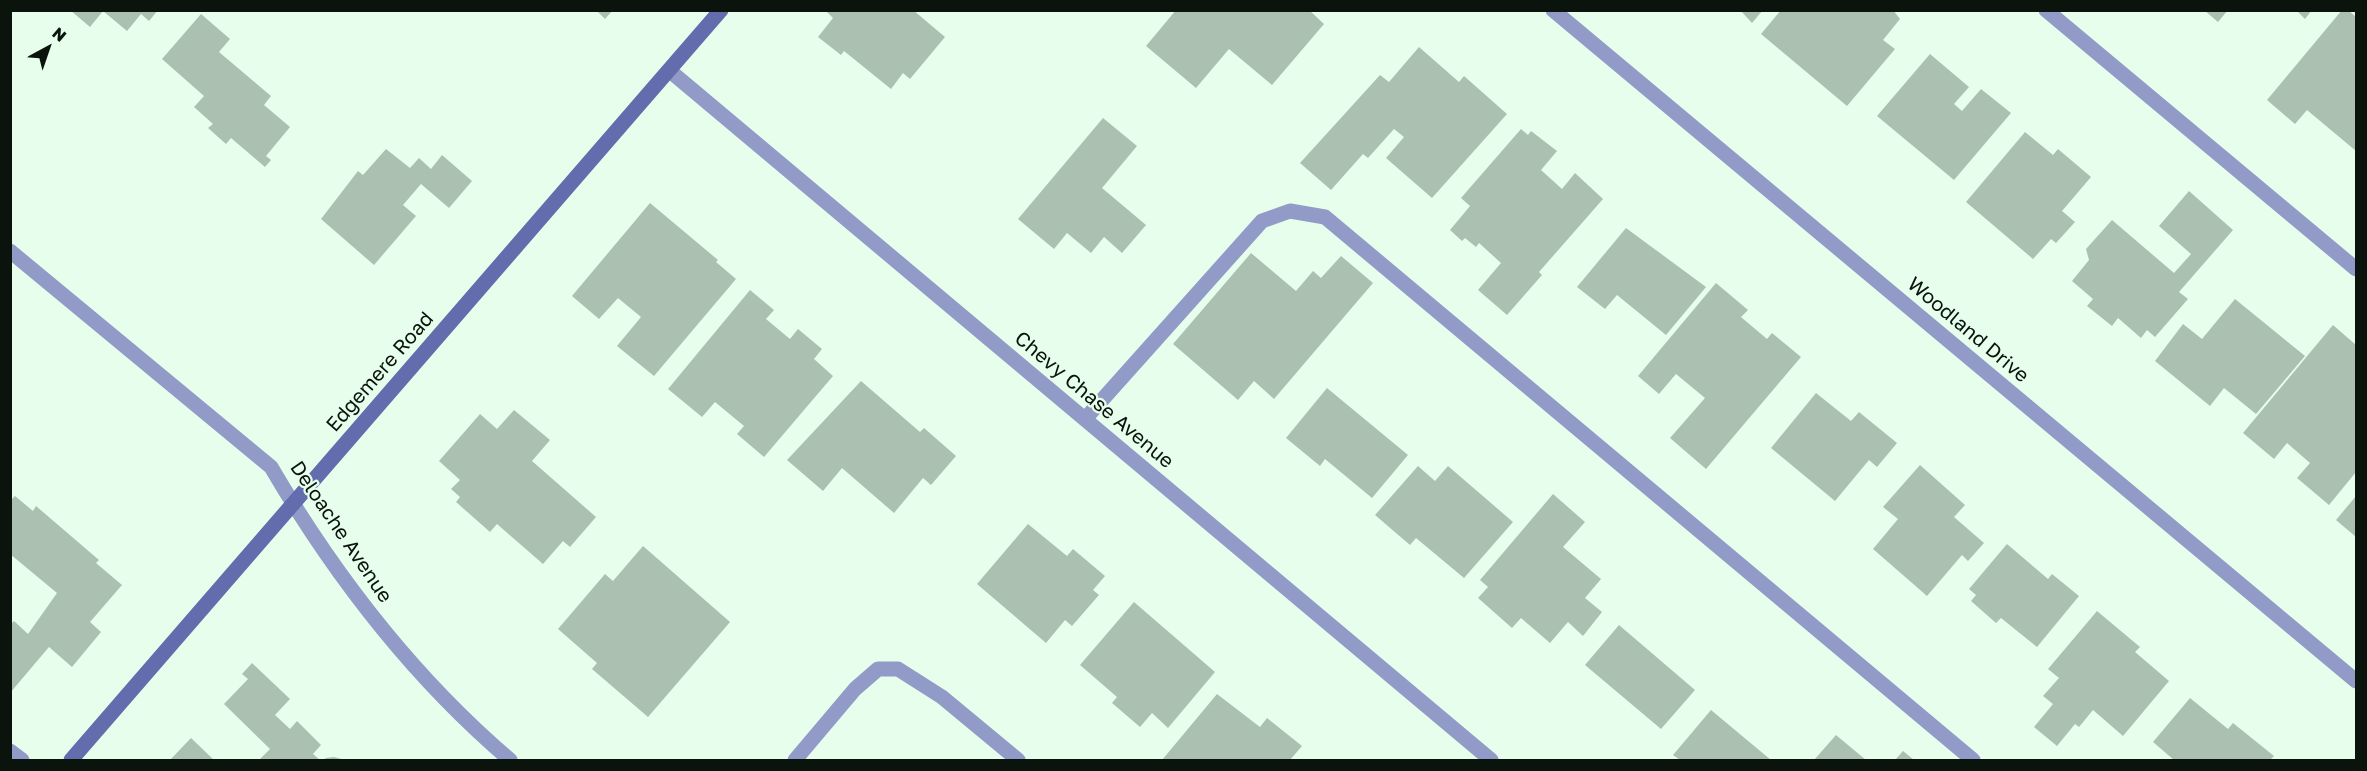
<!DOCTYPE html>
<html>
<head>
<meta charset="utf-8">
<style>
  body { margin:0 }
  #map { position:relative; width:2367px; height:771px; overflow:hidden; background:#e7feec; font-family:"Golos Text",sans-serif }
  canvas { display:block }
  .frame { position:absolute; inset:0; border:12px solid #0b130d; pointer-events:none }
  .north { position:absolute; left:18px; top:18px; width:60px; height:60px; -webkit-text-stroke:4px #e7feec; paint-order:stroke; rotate:40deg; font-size:16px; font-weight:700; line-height:24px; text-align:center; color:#0b130d }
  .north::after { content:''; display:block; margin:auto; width:21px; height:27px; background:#0b130d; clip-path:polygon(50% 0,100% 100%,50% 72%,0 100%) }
</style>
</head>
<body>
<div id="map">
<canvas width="2367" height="771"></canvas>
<div class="frame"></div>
<div class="north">N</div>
</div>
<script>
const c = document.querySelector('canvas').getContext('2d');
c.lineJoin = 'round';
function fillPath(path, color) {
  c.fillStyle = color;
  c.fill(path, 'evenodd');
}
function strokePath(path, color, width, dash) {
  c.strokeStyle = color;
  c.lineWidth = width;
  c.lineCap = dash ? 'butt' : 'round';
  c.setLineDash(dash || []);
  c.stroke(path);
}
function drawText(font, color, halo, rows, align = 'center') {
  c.font = font + ' "Golos Text",sans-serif';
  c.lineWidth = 4.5;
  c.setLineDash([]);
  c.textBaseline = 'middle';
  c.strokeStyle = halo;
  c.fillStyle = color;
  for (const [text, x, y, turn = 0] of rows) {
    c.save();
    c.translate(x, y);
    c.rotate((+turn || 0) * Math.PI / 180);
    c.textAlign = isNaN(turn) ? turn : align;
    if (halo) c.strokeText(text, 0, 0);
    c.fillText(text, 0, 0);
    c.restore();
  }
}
const building = new Path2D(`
  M 70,10 L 158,10 L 149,21 L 141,14 L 127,31 L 103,11 L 90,27 Z
  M 596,10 L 613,10 L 605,19 Z
  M 825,10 L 913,10 L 945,37 L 910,79 L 903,73 L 891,89 L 844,51 L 841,55 L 818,37 L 833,18 Z
  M 1176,10 L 1309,10 L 1324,24 L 1272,85 L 1229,49 L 1196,88 L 1146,46 Z
  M 1740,10 L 1763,10 L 1752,23 Z
  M 1781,10 L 1893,10 L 1900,19 L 1883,40 L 1895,49 L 1847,106 L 1761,34 Z
  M 2204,10 L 2228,10 L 2218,22 Z
  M 2296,10 L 2312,10 L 2305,19 Z
  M 2342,10 L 2348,10 L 2356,17 L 2356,151 L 2307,110 L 2295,124 L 2267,100 Z
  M 201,14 L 230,39 L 219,52 L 271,96 L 264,105 L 290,127 L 266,156 L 271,160 L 265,167 L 231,138 L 226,144 L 208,128 L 213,124 L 194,107 L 204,96 L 162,59 Z
  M 1419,47 L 1459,82 L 1464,76 L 1507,114 L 1432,198 L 1386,158 L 1404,137 L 1394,129 L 1368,158 L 1363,154 L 1331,190 L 1300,163 L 1380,75 L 1389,82 Z
  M 1930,54 L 1969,87 L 1954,104 L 1962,111 L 1981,89 L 2011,113 L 1954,180 L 1877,116 Z
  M 1103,118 L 1137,146 L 1102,188 L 1146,225 L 1122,253 L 1104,237 L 1091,253 L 1067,233 L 1054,249 L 1018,219 Z
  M 1521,129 L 1528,135 L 1531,131 L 1557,151 L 1541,170 L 1562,189 L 1575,173 L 1603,199 L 1539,272 L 1542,275 L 1507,315 L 1478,290 L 1501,263 L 1479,243 L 1476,247 L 1465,238 L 1462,241 L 1450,230 L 1470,206 L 1461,198 Z
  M 2025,132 L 2053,155 L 2058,149 L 2091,177 L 2062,211 L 2075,222 L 2056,243 L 2051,239 L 2033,259 L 1966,202 Z
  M 386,149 L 410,168 L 419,158 L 431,169 L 442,155 L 472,181 L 449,208 L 421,184 L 403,205 L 416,216 L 374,265 L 321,219 L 358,171 L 363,175 Z
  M 2189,191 L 2233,230 L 2179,292 L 2188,299 L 2155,337 L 2147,330 L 2141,338 L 2118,318 L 2112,326 L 2087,306 L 2093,299 L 2072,281 L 2089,260 L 2086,249 L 2112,220 L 2174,273 L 2191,254 L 2159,226 Z
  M 650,203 L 718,260 L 716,262 L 736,279 L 654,376 L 617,346 L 641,317 L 618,298 L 599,319 L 572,296 Z
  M 1626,228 L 1706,287 L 1666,335 L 1617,295 L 1605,309 L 1577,287 Z
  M 1251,253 L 1296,291 L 1313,271 L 1321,278 L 1341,256 L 1373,283 L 1274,399 L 1254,381 L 1238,400 L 1173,344 Z
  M 1716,283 L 1748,310 L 1741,317 L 1767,339 L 1772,333 L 1801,357 L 1706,469 L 1670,438 L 1705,398 L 1676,374 L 1659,394 L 1638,376 Z
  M 750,290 L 774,310 L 766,319 L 790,339 L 798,329 L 822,349 L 814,359 L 833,376 L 764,457 L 737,434 L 744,426 L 715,402 L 702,417 L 668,389 Z
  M 2235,299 L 2305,356 L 2256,414 L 2224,388 L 2210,406 L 2155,361 L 2183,324 L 2202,339 Z
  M 2333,325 L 2356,345 L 2356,472 L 2329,505 L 2297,478 L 2310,463 L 2287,443 L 2274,459 L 2243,433 Z
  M 861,381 L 920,432 L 924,428 L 956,456 L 931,485 L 923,478 L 894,513 L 842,468 L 823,491 L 787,460 Z
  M 1327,388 L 1408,455 L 1372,498 L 1325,459 L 1320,466 L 1286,438 Z
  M 1816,393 L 1851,421 L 1859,412 L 1897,443 L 1877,467 L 1869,460 L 1835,501 L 1771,448 Z
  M 514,410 L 550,440 L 532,461 L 596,517 L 570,547 L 563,541 L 543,564 L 497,524 L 490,532 L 456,502 L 460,497 L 451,489 L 460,480 L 439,461 L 480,414 L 497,429 Z
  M 1920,465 L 1965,505 L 1954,517 L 1984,543 L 1968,561 L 1962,555 L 1927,596 L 1873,549 L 1898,519 L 1883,507 Z
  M 1418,466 L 1435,481 L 1448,466 L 1513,522 L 1464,578 L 1416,538 L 1410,545 L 1375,515 Z
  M 1553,494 L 1585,522 L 1563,547 L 1601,579 L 1585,598 L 1602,612 L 1583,636 L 1568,622 L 1550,643 L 1521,618 L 1512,628 L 1478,598 L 1488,587 L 1480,580 Z
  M 15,496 L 33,511 L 36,506 L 99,560 L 96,563 L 122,585 L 90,622 L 101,632 L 72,667 L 49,647 L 10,693 L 10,625 L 14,621 L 28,634 L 57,593 L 10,554 L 10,501 Z
  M 2356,496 L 2356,537 L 2336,520 Z
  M 1028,524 L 1067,556 L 1073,549 L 1105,576 L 1093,590 L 1099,595 L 1072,626 L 1065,620 L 1046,643 L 977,584 Z
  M 2007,544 L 2048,579 L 2052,574 L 2079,596 L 2037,647 L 2001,618 L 1996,623 L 1971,601 L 1976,595 L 1969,589 Z
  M 643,546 L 730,622 L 648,717 L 592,669 L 597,663 L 558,629 L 605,574 L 613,581 Z
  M 1134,602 L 1215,672 L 1168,728 L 1152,713 L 1140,727 L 1112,703 L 1117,697 L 1080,665 Z
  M 2097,611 L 2140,647 L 2135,652 L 2169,681 L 2123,736 L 2093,710 L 2079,727 L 2075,724 L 2057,746 L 2034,727 L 2053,704 L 2043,696 L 2059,678 L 2048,669 Z
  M 1619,625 L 1695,690 L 1661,729 L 1585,665 Z
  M 252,663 L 290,699 L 275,715 L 290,729 L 297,721 L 321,745 L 313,754 L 320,760 L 259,760 L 270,749 L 224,704 L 248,679 L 242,674 Z
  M 1217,694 L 1260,727 L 1267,718 L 1302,746 L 1290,760 L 1162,760 Z
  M 2190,698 L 2228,729 L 2233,723 L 2274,756 L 2270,760 L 2174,760 L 2153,742 Z
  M 1711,710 L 1771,760 L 1680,760 L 1673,755 Z
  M 1836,735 L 1866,760 L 1814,760 Z
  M 191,738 L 214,760 L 170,760 Z
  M 1903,751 L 1914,760 L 1895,760 Z
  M 334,757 L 345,760 L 323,760 L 326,758 Z`);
const lane = new Path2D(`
  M 2046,10 L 2356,269
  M 1085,419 L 1262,221 L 1290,211 L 1325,217 L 1973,760
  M 10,751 L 22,760
  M 795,760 L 855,689 L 878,669 L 898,669 L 942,697 L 1018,760`);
const street = new Path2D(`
  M 1553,10 L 2356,681
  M 670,71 L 1491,760
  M 10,251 L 271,467 C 335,576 414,678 510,760`);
const secondary = new Path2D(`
  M 71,760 L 721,10`);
const streetNames = [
  ["Woodland Drive",1968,330,40],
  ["Edgemere Road",380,372,-49],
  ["Chevy Chase Avenue",1094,400,40],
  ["Deloache Avenue",341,532,56]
];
fillPath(building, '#abc0b0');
strokePath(lane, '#929ac7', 15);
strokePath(street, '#929ac7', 15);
strokePath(secondary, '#636cad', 15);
drawText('20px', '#0b130d', '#e7feec', streetNames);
</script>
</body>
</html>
